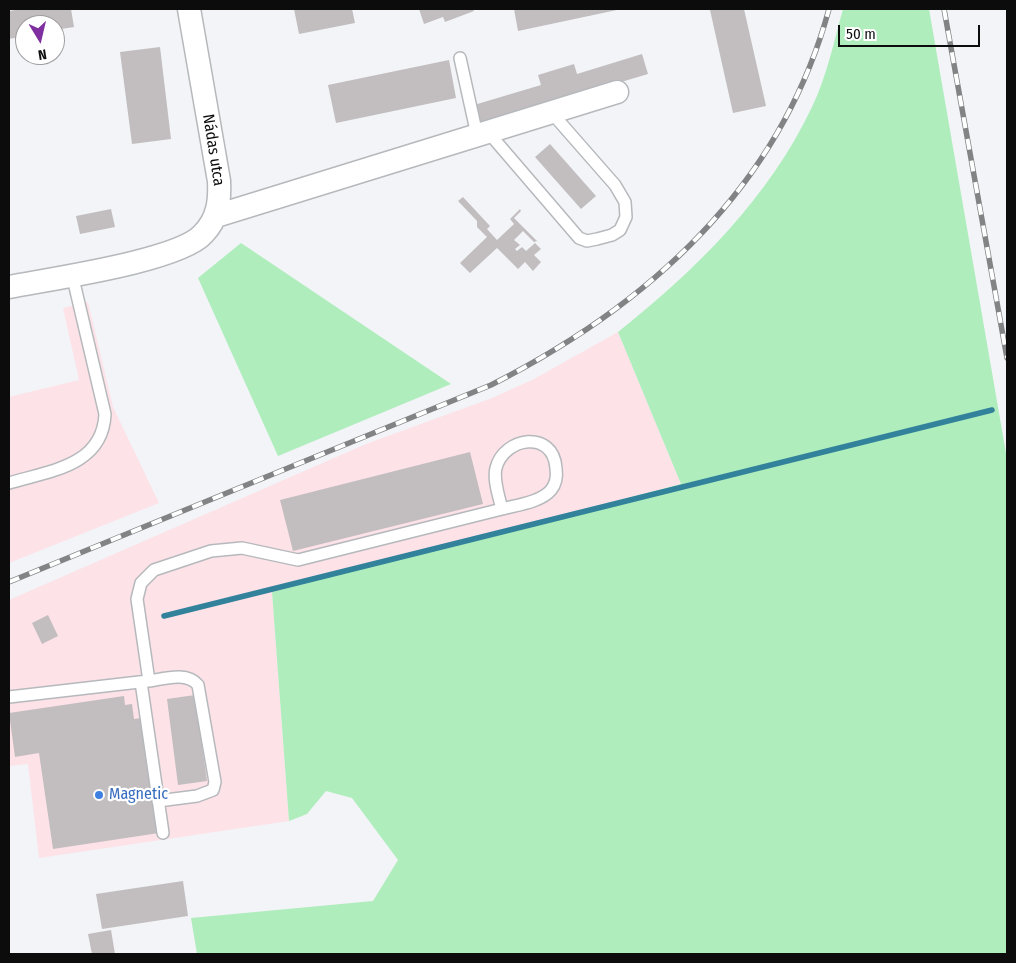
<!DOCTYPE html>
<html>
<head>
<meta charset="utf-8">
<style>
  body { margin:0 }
  #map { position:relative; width:1016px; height:963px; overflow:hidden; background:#f2f4f7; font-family:"Fira Sans Condensed",sans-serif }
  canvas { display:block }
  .frame { position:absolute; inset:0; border:10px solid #0c0c0d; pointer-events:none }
  .north { position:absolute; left:15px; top:15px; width:50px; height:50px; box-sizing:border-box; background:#fff; border:1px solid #9e9e9e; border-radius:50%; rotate:171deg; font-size:14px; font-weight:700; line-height:20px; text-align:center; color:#0c0c0d }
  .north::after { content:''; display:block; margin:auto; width:18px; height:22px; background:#7f2f9f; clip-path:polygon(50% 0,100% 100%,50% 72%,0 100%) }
  .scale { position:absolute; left:838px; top:25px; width:142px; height:22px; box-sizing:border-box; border:2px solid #0c0c0d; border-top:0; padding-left:6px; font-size:15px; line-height:18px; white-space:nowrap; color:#0c0c0d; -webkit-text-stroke:4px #fff; paint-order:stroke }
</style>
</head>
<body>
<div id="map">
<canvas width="1016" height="963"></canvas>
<div class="frame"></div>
<div class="north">N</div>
<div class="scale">50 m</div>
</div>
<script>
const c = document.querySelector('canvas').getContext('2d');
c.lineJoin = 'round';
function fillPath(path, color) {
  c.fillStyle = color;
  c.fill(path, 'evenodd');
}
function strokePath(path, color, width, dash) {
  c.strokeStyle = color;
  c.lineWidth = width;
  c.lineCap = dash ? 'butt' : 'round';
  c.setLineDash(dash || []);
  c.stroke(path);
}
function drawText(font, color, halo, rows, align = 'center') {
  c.font = font + ' "Fira Sans Condensed",sans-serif';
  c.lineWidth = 4.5;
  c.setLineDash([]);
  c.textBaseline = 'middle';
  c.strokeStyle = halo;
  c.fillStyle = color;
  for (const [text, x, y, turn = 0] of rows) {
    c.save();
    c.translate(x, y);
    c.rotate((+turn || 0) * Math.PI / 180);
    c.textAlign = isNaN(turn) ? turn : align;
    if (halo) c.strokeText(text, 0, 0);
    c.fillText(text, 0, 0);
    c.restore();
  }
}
const commercial = new Path2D(`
  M 88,302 L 113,407 L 159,503 L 9,563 L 9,397 L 79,380 L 63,308 Z
  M 618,332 L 681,484 L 272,592 L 289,821 L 39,858 L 28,764 L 9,766 L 9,600 L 366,444 L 492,398 L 534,379 Z`);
const green = new Path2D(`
  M 843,9 L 929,9 L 1007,459 L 1007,954 L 197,954 L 191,918 L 373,901 L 398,860 L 352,798 L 326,791 L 307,814 L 289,821 L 272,592 L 681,484 L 618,332 C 696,270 769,198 812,107 C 827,76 834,41 843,9 Z
  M 241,243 L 451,384 L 278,456 L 198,278 Z`);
const stream = new Path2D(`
  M 164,616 L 992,410`);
const building = new Path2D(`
  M 22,9 L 71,9 L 74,27 L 55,30 L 55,25 L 25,25 L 25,36 L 9,39 L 9,11 Z
  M 294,9 L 352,9 L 355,23 L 299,34 Z
  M 419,9 L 473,9 L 474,11 L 445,22 L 443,17 L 424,24 Z
  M 514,9 L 617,9 L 617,10 L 518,31 Z
  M 717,9 L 744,9 L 766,106 L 733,113 L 710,10 Z
  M 160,47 L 171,139 L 132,144 L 120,52 Z
  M 642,54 L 648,74 L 480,124 L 474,105 L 541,85 L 538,75 L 574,64 L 577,74 Z
  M 449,60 L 456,98 L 336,123 L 328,85 Z
  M 550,144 L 596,196 L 581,209 L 535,157 Z
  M 463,197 L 490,226 L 487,229 L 497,240 L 514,224 L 510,219 L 520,209 L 521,211 L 514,218 L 537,241 L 534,242 L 523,231 L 514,240 L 520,245 L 515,249 L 517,251 L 522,247 L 526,251 L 535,243 L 541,249 L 534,255 L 541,262 L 533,271 L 525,262 L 518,269 L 497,248 L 470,273 L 460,263 L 487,237 L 477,227 L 477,221 L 458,201 Z
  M 111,209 L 115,227 L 80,234 L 76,216 Z
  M 470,452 L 483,504 L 293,551 L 280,500 Z
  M 48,615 L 58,636 L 42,644 L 32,623 Z
  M 195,695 L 207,781 L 178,785 L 167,699 Z
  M 124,696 L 125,705 L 132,704 L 134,719 L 141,718 L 159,833 L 53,849 L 39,753 L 15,757 L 9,713 Z
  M 183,881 L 188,916 L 102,929 L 96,894 Z
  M 111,930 L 115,954 L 92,954 L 88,934 Z`);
const service = new Path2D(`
  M 460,58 L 477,135
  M 488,132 L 579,238 L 587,241 L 597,239 L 612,235 L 620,230 L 626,217 L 625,202 L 615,185 L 551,112
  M 9,483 C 49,471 103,466 105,414 L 72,274
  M 141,682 L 163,833
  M 9,697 L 148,681
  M 158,801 L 197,796 L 213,790 L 215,782 L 198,685 C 187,671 163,679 149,681 L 137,599 L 141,583 L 154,570 L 211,551 L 242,548 L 298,560 L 502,509 C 517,505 541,502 551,490 C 556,484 557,475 556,468 C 553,429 504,437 496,468 C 493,480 499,497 502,509`);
const minor = new Path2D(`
  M 216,216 L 617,92
  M 9,287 C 49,279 179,261 203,234 C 218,219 220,201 219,181 L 189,9`);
const rail = new Path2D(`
  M 944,9 L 1007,358
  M 9,582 L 491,385 C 651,304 781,185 829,9`);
const markers = [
  [99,795,5,"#3f7fe0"]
];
const streetNames = [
  ["Nádas utca",213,150,81]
];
const shopNames = [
  ["Magnetic",109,795]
];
fillPath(commercial, '#fde2e8');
fillPath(green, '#afedbd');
strokePath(stream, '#31829a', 5.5);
fillPath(building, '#c2bebf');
strokePath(service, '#b6b9bc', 14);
strokePath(minor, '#b6b9bc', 25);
strokePath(service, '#fff', 11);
strokePath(minor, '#fff', 22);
strokePath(rail, '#828385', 5.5);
strokePath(rail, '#fff', 4, [11]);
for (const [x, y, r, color] of markers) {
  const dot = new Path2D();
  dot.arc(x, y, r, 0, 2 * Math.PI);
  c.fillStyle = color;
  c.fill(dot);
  strokePath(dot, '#fff', 2);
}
drawText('16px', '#0c0c0d', '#fff', streetNames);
drawText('16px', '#366cbe', '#fff', shopNames, 'left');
</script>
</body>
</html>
